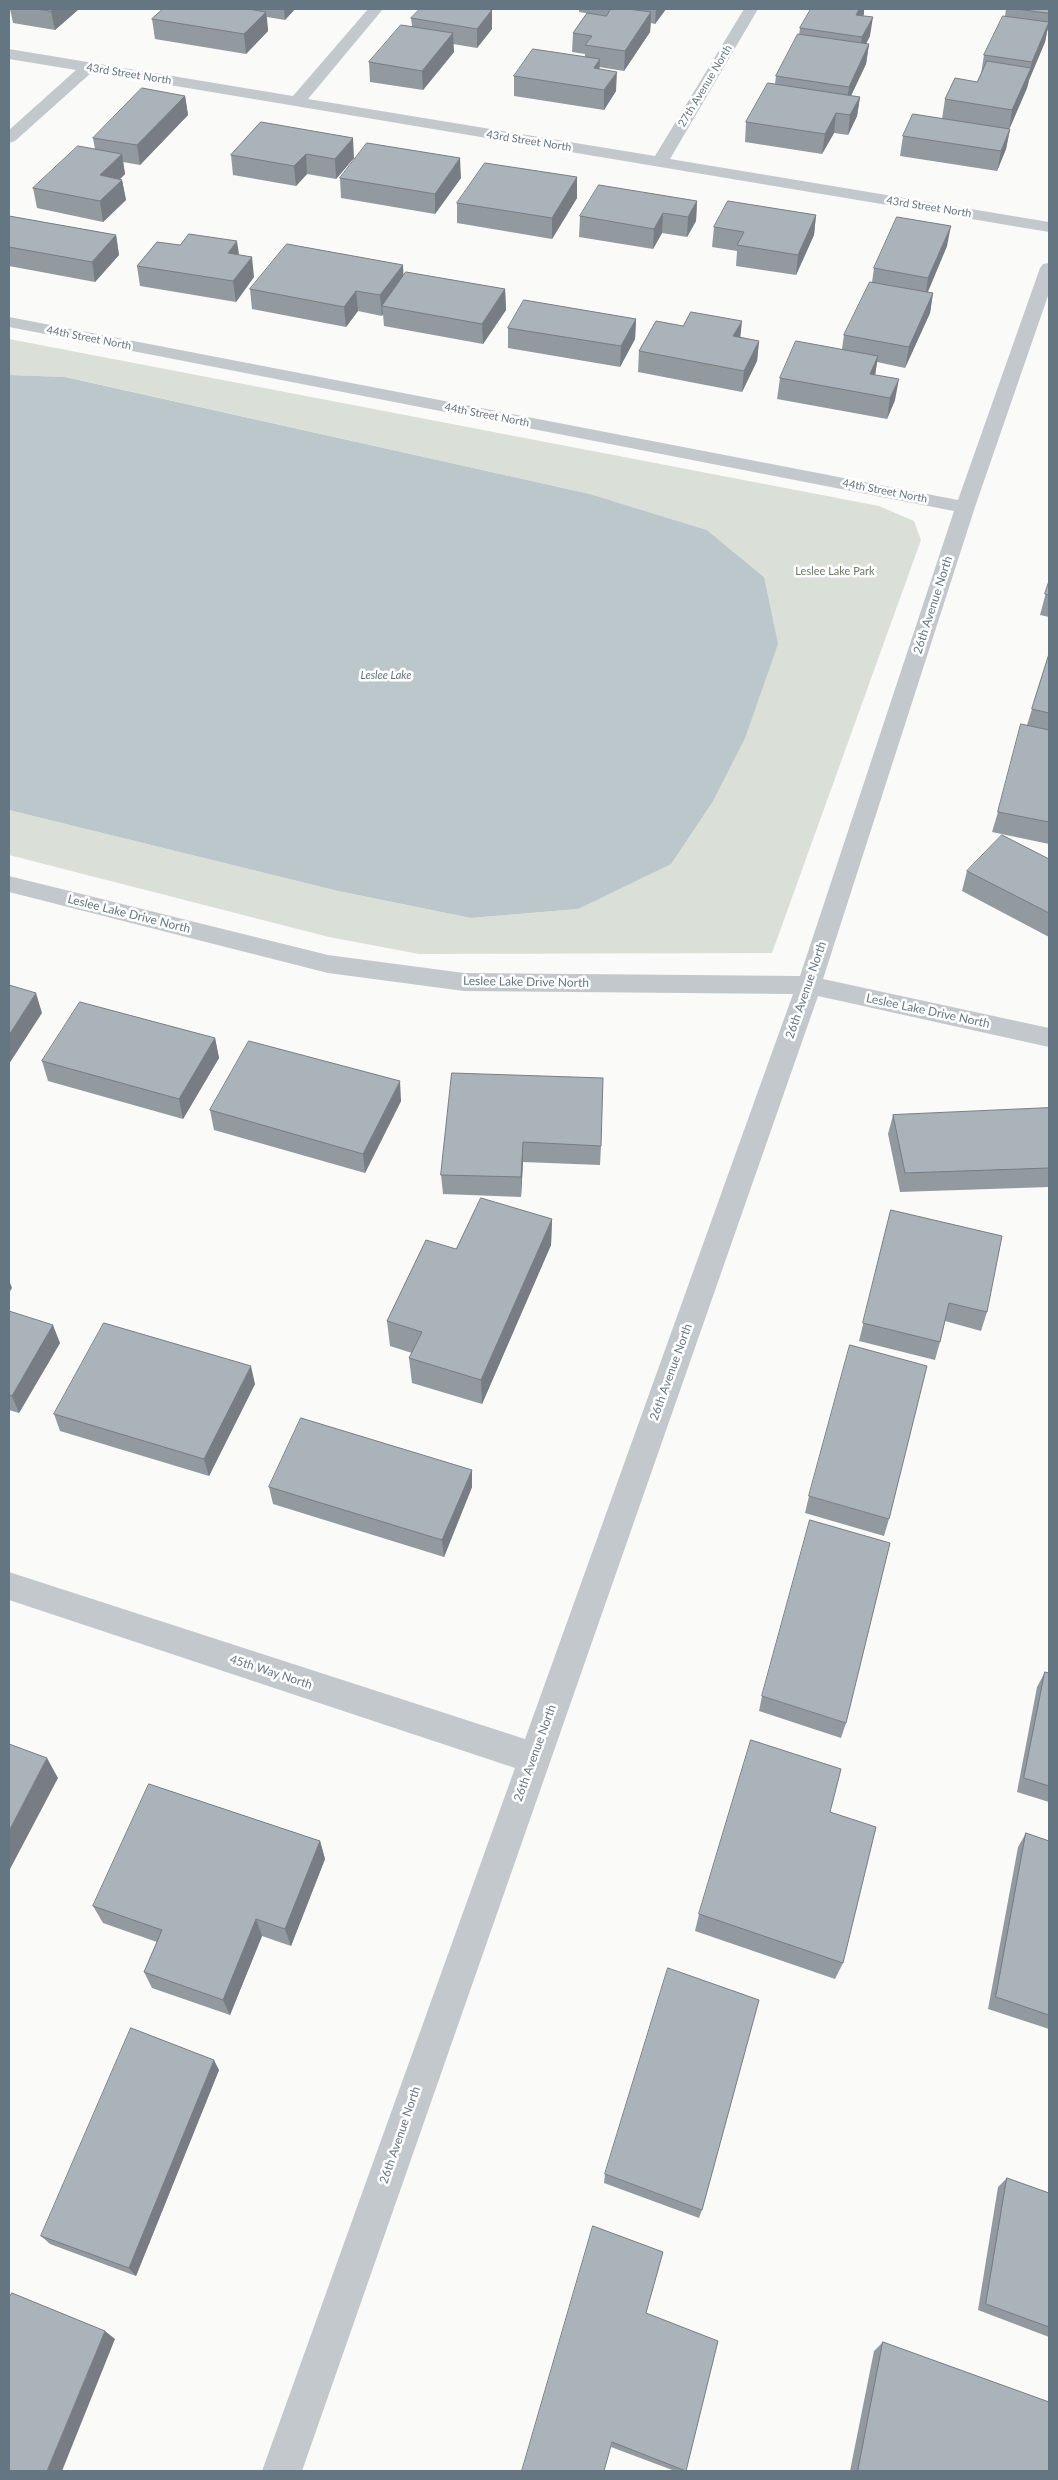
<!DOCTYPE html>
<html>
<head>
<meta charset="utf-8">
<style>
  body { margin:0 }
  #map { position:relative; width:1058px; height:2480px; overflow:hidden; background:#fafaf8; font-family:Lato,sans-serif }
  canvas { display:block }
  .frame { position:absolute; inset:0; border:10px solid #657683; pointer-events:none }
</style>
</head>
<body>
<div id="map">
<canvas width="1058" height="2480"></canvas>
<div class="frame"></div>
</div>
<script>
const c = document.querySelector('canvas').getContext('2d');
c.lineJoin = 'round';
function fillPath(path, color) {
  c.fillStyle = color;
  c.fill(path, 'evenodd');
}
function strokePath(path, color, width, dash) {
  c.strokeStyle = color;
  c.lineWidth = width;
  c.lineCap = dash ? 'butt' : 'round';
  c.setLineDash(dash || []);
  c.stroke(path);
}
function drawText(font, color, halo, rows, align = 'center') {
  c.font = font + ' Lato,sans-serif';
  c.lineWidth = 5;
  c.setLineDash([]);
  c.textBaseline = 'middle';
  c.strokeStyle = halo;
  c.fillStyle = color;
  for (const [text, x, y, turn = 0] of rows) {
    c.save();
    c.translate(x, y);
    c.rotate((+turn || 0) * Math.PI / 180);
    c.textAlign = isNaN(turn) ? turn : align;
    if (halo) c.strokeText(text, 0, 0);
    c.fillText(text, 0, 0);
    c.restore();
  }
}
const green = new Path2D(`
  M 9,339 L 879,506 L 914,521 L 921,540 L 772,953 L 419,954 L 329,937 L 9,855 L 9,810 L 338,891 L 471,918 L 578,909 L 764,577 L 707,530 L 590,494 L 66,377 L 9,375 Z`);
const water = new Path2D(`
  M 9,375 L 65,377 L 590,494 L 707,530 L 764,577 L 778,644 L 745,738 L 713,801 L 671,864 L 578,909 L 471,918 L 338,891 L 9,810 Z`);
const street = new Path2D(`
  M 368,9 L 383,9 L 308,99 L 655,156 L 744,9 L 758,9 L 670,159 L 1049,222 L 1049,232 L 92,72 L 15,141 L 9,143 L 9,130 L 76,70 L 9,59 L 9,49 L 293,96 Z
  M 1049,263 L 1049,293 L 975,507 L 823,979 L 1049,1028 L 1049,1047 L 818,996 L 302,2471 L 262,2471 L 515,1768 L 9,1600 L 9,1572 L 525,1739 L 793,994 L 464,991 L 328,973 L 9,892 L 9,876 L 328,955 L 464,973 L 800,976 L 954,511 L 9,327 L 9,317 L 958,500 L 1040,268 L 1043,264 Z`);
const wall = new Path2D(`
  M 10,9 L 79,9 L 55,30 L 13,23 Z
  M 163,9 L 295,9 L 285,20 L 267,17 L 268,31 L 246,54 L 155,39 L 152,19 Z
  M 579,9 L 666,9 L 655,24 L 651,23 L 650,32 L 624,71 L 599,67 L 599,69 L 616,91 L 604,110 L 514,96 L 514,76 L 585,57 L 585,54 L 572,52 L 573,33 L 606,16 L 579,12 Z
  M 1006,9 L 1049,9 L 1049,25 L 1047,32 L 1045,42 L 1029,80 L 1027,88 L 1009,129 L 1010,129 L 1006,149 L 997,171 L 900,156 L 903,136 L 942,119 L 945,99 L 977,82 L 981,74 L 984,55 L 1005,16 Z
  M 492,10 L 492,29 L 477,48 L 453,44 L 454,52 L 423,90 L 370,82 L 369,62 L 412,26 L 411,18 Z
  M 864,14 L 863,16 L 870,36 L 866,44 L 869,44 L 866,64 L 851,96 L 860,97 L 857,116 L 848,135 L 834,133 L 822,154 L 745,142 L 746,122 L 775,84 L 776,76 L 799,35 L 800,28 Z
  M 185,96 L 188,115 L 140,165 L 123,162 L 125,174 L 120,179 L 122,180 L 126,200 L 103,222 L 37,208 L 33,188 L 95,149 L 93,138 Z
  M 261,122 L 354,158 L 336,179 L 307,174 L 296,186 L 233,175 L 231,155 Z
  M 577,177 L 577,198 L 552,239 L 457,223 L 457,203 Z
  M 340,178 L 461,178 L 435,214 L 341,198 Z
  M 697,201 L 696,221 L 687,237 L 662,233 L 653,249 L 579,237 L 580,216 Z
  M 816,215 L 814,235 L 796,275 L 736,266 L 737,251 L 712,247 L 714,227 Z
  M 9,216 L 116,235 L 119,255 L 95,282 L 9,266 Z
  M 947,246 L 928,292 L 933,293 L 930,313 L 905,368 L 877,362 L 875,375 L 895,400 L 887,419 L 777,399 L 780,378 L 842,349 L 844,335 L 872,282 L 874,268 Z
  M 239,255 L 254,277 L 236,302 L 140,286 L 137,266 Z
  M 403,265 L 403,276 L 505,289 L 506,310 L 483,344 L 384,326 L 383,314 L 382,316 L 358,311 L 346,327 L 252,309 L 250,289 Z
  M 636,319 L 635,339 L 620,367 L 508,348 L 508,328 Z
  M 741,337 L 759,341 L 757,361 L 742,392 L 638,372 L 639,351 Z
  M 1049,581 L 1049,617 L 1040,615 Z
  M 1049,654 L 1049,844 L 992,832 L 998,812 L 1027,725 L 1032,709 Z
  M 1049,859 L 1049,937 L 962,891 L 967,871 Z
  M 215,1038 L 219,1058 L 183,1119 L 48,1081 L 42,1061 Z
  M 452,1073 L 601,1146 L 600,1165 L 523,1162 L 521,1197 L 443,1194 L 441,1175 Z
  M 401,1101 L 365,1173 L 214,1130 L 210,1110 Z
  M 1049,1108 L 1049,1187 L 900,1192 L 888,1134 L 893,1115 Z
  M 891,1210 L 987,1312 L 981,1331 L 945,1321 L 940,1342 L 935,1360 L 859,1341 Z
  M 552,1219 L 551,1245 L 482,1404 L 412,1383 L 409,1358 L 412,1353 L 390,1346 L 387,1321 L 456,1249 Z
  M 9,1311 L 60,1343 L 19,1413 L 9,1410 Z
  M 255,1384 L 209,1476 L 60,1431 L 54,1414 Z
  M 472,1470 L 472,1487 L 444,1557 L 273,1504 L 269,1487 Z
  M 809,1496 L 889,1519 L 884,1536 L 805,1513 Z
  M 1045,1672 L 1049,1673 L 1049,1802 L 1017,1792 L 1037,1687 Z
  M 762,1696 L 846,1723 L 841,1738 L 759,1711 Z
  M 830,1812 L 843,1963 L 835,1979 L 695,1931 L 699,1914 Z
  M 1026,1833 L 1049,1841 L 1049,2029 L 988,2009 L 1018,1847 Z
  M 320,1841 L 325,1859 L 291,1946 L 262,1936 L 230,2015 L 152,1988 L 144,1972 L 157,1942 L 103,1923 L 93,1906 Z
  M 219,2070 L 136,2276 L 50,2244 L 41,2236 Z
  M 605,2174 L 702,2210 L 699,2218 L 604,2183 Z
  M 1007,2178 L 1049,2193 L 1049,2337 L 978,2310 L 998,2187 Z
  M 646,2313 L 686,2471 L 675,2471 L 611,2447 Z
  M 883,2342 L 1049,2471 L 850,2471 L 874,2351 Z`);
const shadedWall = new Path2D(`
  M 54,9 L 79,9 L 55,30 L 51,11 Z
  M 284,9 L 295,9 L 285,20 Z
  M 656,9 L 666,9 L 655,24 Z
  M 859,9 L 864,9 L 864,14 L 853,34 L 856,15 Z
  M 492,10 L 492,29 L 477,48 L 477,29 Z
  M 266,12 L 268,31 L 246,54 L 244,34 Z
  M 651,12 L 650,32 L 624,71 L 625,51 Z
  M 873,17 L 870,36 L 859,56 L 862,37 Z
  M 1049,18 L 1049,25 L 1047,32 L 1045,42 L 1029,80 L 1027,88 L 1009,130 L 1012,110 L 1030,69 L 1032,62 L 1048,23 Z
  M 453,33 L 454,52 L 423,90 L 422,71 Z
  M 869,44 L 866,64 L 846,106 L 849,87 Z
  M 600,59 L 599,79 L 594,68 Z
  M 617,72 L 616,91 L 604,110 L 604,90 Z
  M 185,96 L 188,115 L 140,165 L 137,145 Z
  M 860,97 L 857,116 L 848,135 L 850,115 Z
  M 836,113 L 834,133 L 822,154 L 825,134 Z
  M 1010,129 L 1006,149 L 997,171 L 1001,151 Z
  M 353,138 L 354,158 L 336,179 L 335,159 Z
  M 122,154 L 125,174 L 104,195 L 100,175 Z
  M 306,154 L 307,174 L 296,186 L 294,166 Z
  M 460,158 L 461,178 L 435,214 L 435,194 Z
  M 577,177 L 577,198 L 552,239 L 552,218 Z
  M 122,180 L 126,200 L 103,222 L 100,201 Z
  M 697,201 L 696,221 L 687,237 L 688,217 Z
  M 663,213 L 662,233 L 653,249 L 654,229 Z
  M 816,215 L 814,235 L 796,275 L 798,255 Z
  M 951,226 L 947,246 L 925,298 L 928,278 Z
  M 116,235 L 119,255 L 95,282 L 92,262 Z
  M 237,241 L 240,261 L 228,253 Z
  M 252,257 L 254,277 L 236,302 L 233,281 Z
  M 403,265 L 404,285 L 382,306 L 383,314 L 382,316 L 380,295 Z
  M 505,289 L 506,310 L 483,344 L 482,324 Z
  M 356,291 L 358,311 L 346,327 L 344,307 Z
  M 933,293 L 930,313 L 905,368 L 909,347 Z
  M 636,319 L 635,339 L 620,367 L 621,346 Z
  M 742,321 L 740,341 L 733,336 Z
  M 759,341 L 757,361 L 742,392 L 744,371 Z
  M 878,356 L 875,376 L 867,395 L 870,374 Z
  M 899,379 L 895,400 L 887,419 L 890,398 Z
  M 36,993 L 42,1013 L 9,1064 L 9,1035 Z
  M 215,1038 L 219,1058 L 183,1119 L 179,1099 Z
  M 400,1081 L 401,1101 L 365,1173 L 363,1154 Z
  M 523,1142 L 523,1162 L 521,1197 L 521,1177 Z
  M 552,1219 L 551,1245 L 482,1404 L 481,1380 Z
  M 9,1280 L 12,1288 L 9,1293 Z
  M 53,1325 L 60,1343 L 19,1413 L 12,1396 Z
  M 251,1366 L 255,1384 L 209,1476 L 204,1459 Z
  M 472,1470 L 472,1487 L 444,1557 L 442,1540 Z
  M 47,1758 L 58,1778 L 9,1871 L 9,1831 Z
  M 320,1841 L 325,1859 L 291,1946 L 285,1929 Z
  M 256,1919 L 262,1936 L 230,2015 L 223,2000 Z
  M 214,2060 L 219,2070 L 136,2276 L 129,2268 Z
  M 105,2331 L 115,2339 L 62,2471 L 47,2471 Z`);
const building = new Path2D(`
  M 37,9 L 54,9 L 51,11 Z
  M 163,9 L 248,9 L 266,12 L 244,34 L 152,19 Z
  M 420,9 L 485,9 L 492,10 L 477,29 L 411,18 Z
  M 611,9 L 628,9 L 651,12 L 625,51 L 585,45 L 592,36 L 573,33 L 587,13 L 606,16 Z
  M 811,9 L 859,9 L 856,15 L 873,17 L 862,37 L 800,28 Z
  M 1017,9 L 1049,9 L 1049,13 Z
  M 1003,16 L 1049,22 L 1032,62 L 984,55 Z
  M 401,25 L 453,33 L 422,71 L 369,62 Z
  M 798,34 L 869,44 L 849,87 L 776,76 Z
  M 533,49 L 600,59 L 594,68 L 617,72 L 604,90 L 514,76 Z
  M 987,61 L 1031,68 L 1012,110 L 945,99 L 955,78 L 977,82 Z
  M 768,83 L 860,97 L 850,115 L 836,113 L 825,134 L 746,122 Z
  M 142,88 L 185,96 L 137,145 L 93,138 Z
  M 913,114 L 1010,129 L 1001,151 L 903,136 Z
  M 261,122 L 353,138 L 335,159 L 306,154 L 294,166 L 231,155 Z
  M 367,143 L 460,158 L 435,194 L 340,178 Z
  M 78,146 L 122,154 L 100,175 L 122,180 L 100,201 L 33,188 Z
  M 485,163 L 577,177 L 552,218 L 457,203 Z
  M 599,185 L 697,201 L 688,217 L 663,213 L 654,229 L 580,216 Z
  M 728,201 L 816,215 L 798,255 L 737,245 L 744,232 L 714,227 Z
  M 9,216 L 116,235 L 92,262 L 9,247 Z
  M 897,217 L 951,226 L 928,278 L 874,268 Z
  M 189,234 L 237,241 L 228,253 L 252,257 L 233,281 L 137,266 L 157,242 L 180,245 Z
  M 287,244 L 403,265 L 380,295 L 356,291 L 344,307 L 250,289 Z
  M 406,272 L 505,289 L 482,324 L 382,306 Z
  M 870,282 L 933,293 L 909,347 L 844,335 Z
  M 524,300 L 636,319 L 621,346 L 508,328 Z
  M 691,312 L 742,321 L 733,336 L 759,341 L 744,371 L 639,351 L 656,321 L 683,326 Z
  M 796,341 L 878,356 L 870,374 L 899,379 L 890,398 L 780,378 Z
  M 1049,581 L 1049,595 L 1045,594 Z
  M 1049,654 L 1049,713 L 1032,709 Z
  M 1021,724 L 1049,730 L 1049,822 L 998,812 Z
  M 1002,835 L 1049,859 L 1049,913 L 967,871 Z
  M 9,985 L 36,993 L 9,1035 Z
  M 80,1002 L 215,1038 L 179,1099 L 42,1061 Z
  M 249,1041 L 400,1081 L 363,1154 L 210,1110 Z
  M 452,1073 L 603,1078 L 601,1146 L 523,1142 L 521,1177 L 441,1175 Z
  M 1049,1108 L 1049,1168 L 905,1173 L 893,1115 Z
  M 481,1198 L 552,1219 L 481,1380 L 409,1358 L 422,1332 L 387,1321 L 426,1240 L 456,1249 Z
  M 891,1210 L 1002,1236 L 987,1312 L 949,1303 L 940,1342 L 863,1323 Z
  M 9,1311 L 53,1325 L 12,1396 L 9,1394 Z
  M 104,1323 L 251,1366 L 204,1459 L 54,1414 Z
  M 850,1345 L 927,1366 L 889,1519 L 809,1496 Z
  M 301,1418 L 472,1470 L 442,1540 L 269,1487 Z
  M 810,1520 L 890,1543 L 846,1723 L 762,1696 Z
  M 1045,1672 L 1049,1673 L 1049,1786 L 1024,1778 Z
  M 751,1740 L 841,1769 L 830,1812 L 876,1827 L 843,1963 L 699,1914 Z
  M 9,1744 L 47,1758 L 9,1831 Z
  M 149,1784 L 320,1841 L 285,1929 L 256,1919 L 223,2000 L 144,1972 L 162,1930 L 93,1906 Z
  M 1026,1833 L 1049,1841 L 1049,2015 L 996,1997 Z
  M 668,1968 L 759,2000 L 702,2210 L 605,2174 Z
  M 131,2028 L 214,2060 L 129,2268 L 41,2236 Z
  M 1007,2178 L 1049,2193 L 1049,2327 L 986,2304 Z
  M 593,2226 L 663,2252 L 646,2313 L 718,2341 L 686,2471 L 612,2442 L 604,2471 L 522,2471 Z
  M 12,2293 L 105,2331 L 47,2471 L 9,2471 L 9,2299 Z
  M 883,2342 L 1049,2402 L 1049,2471 L 858,2471 Z`);
const farStreetnames = [
  ["43rd Street North",129,74,9],
  ["27th Avenue North",705,86,-59],
  ["43rd Street North",529,141,9],
  ["43rd Street North",929,207,9],
  ["44th Street North",89,338,11],
  ["44th Street North",487,415,11],
  ["44th Street North",885,491,11]
];
const farParknames = [
  ["Leslee Lake Park",835,571]
];
const farWaternames = [
  ["Leslee Lake",386,675]
];
const streetNames = [
  ["26th Avenue North",933,605,-72],
  ["Leslee Lake Drive North",129,914,14],
  ["Leslee Lake Drive North",526,982,1],
  ["26th Avenue North",806,990,-71],
  ["Leslee Lake Drive North",928,1011,12],
  ["26th Avenue North",671,1372,-70],
  ["45th Way North",271,1672,18],
  ["26th Avenue North",535,1753,-70],
  ["26th Avenue North",400,2135,-71]
];
fillPath(green, '#dadfd7');
fillPath(water, '#bbc7cb');
fillPath(street, '#c3c8cc');
fillPath(wall, '#929a9f');
fillPath(shadedWall, '#777d82');
fillPath(building, '#aab3b9');
strokePath(building, '#777d82', 1);
drawText('11px', '#657683', '#fff', farStreetnames);
drawText('11px', '#687a64', '#fff', farParknames);
drawText('italic 11px', '#60757c', '#fff', farWaternames);
drawText('12px', '#657683', '#fff', streetNames);
</script>
</body>
</html>
